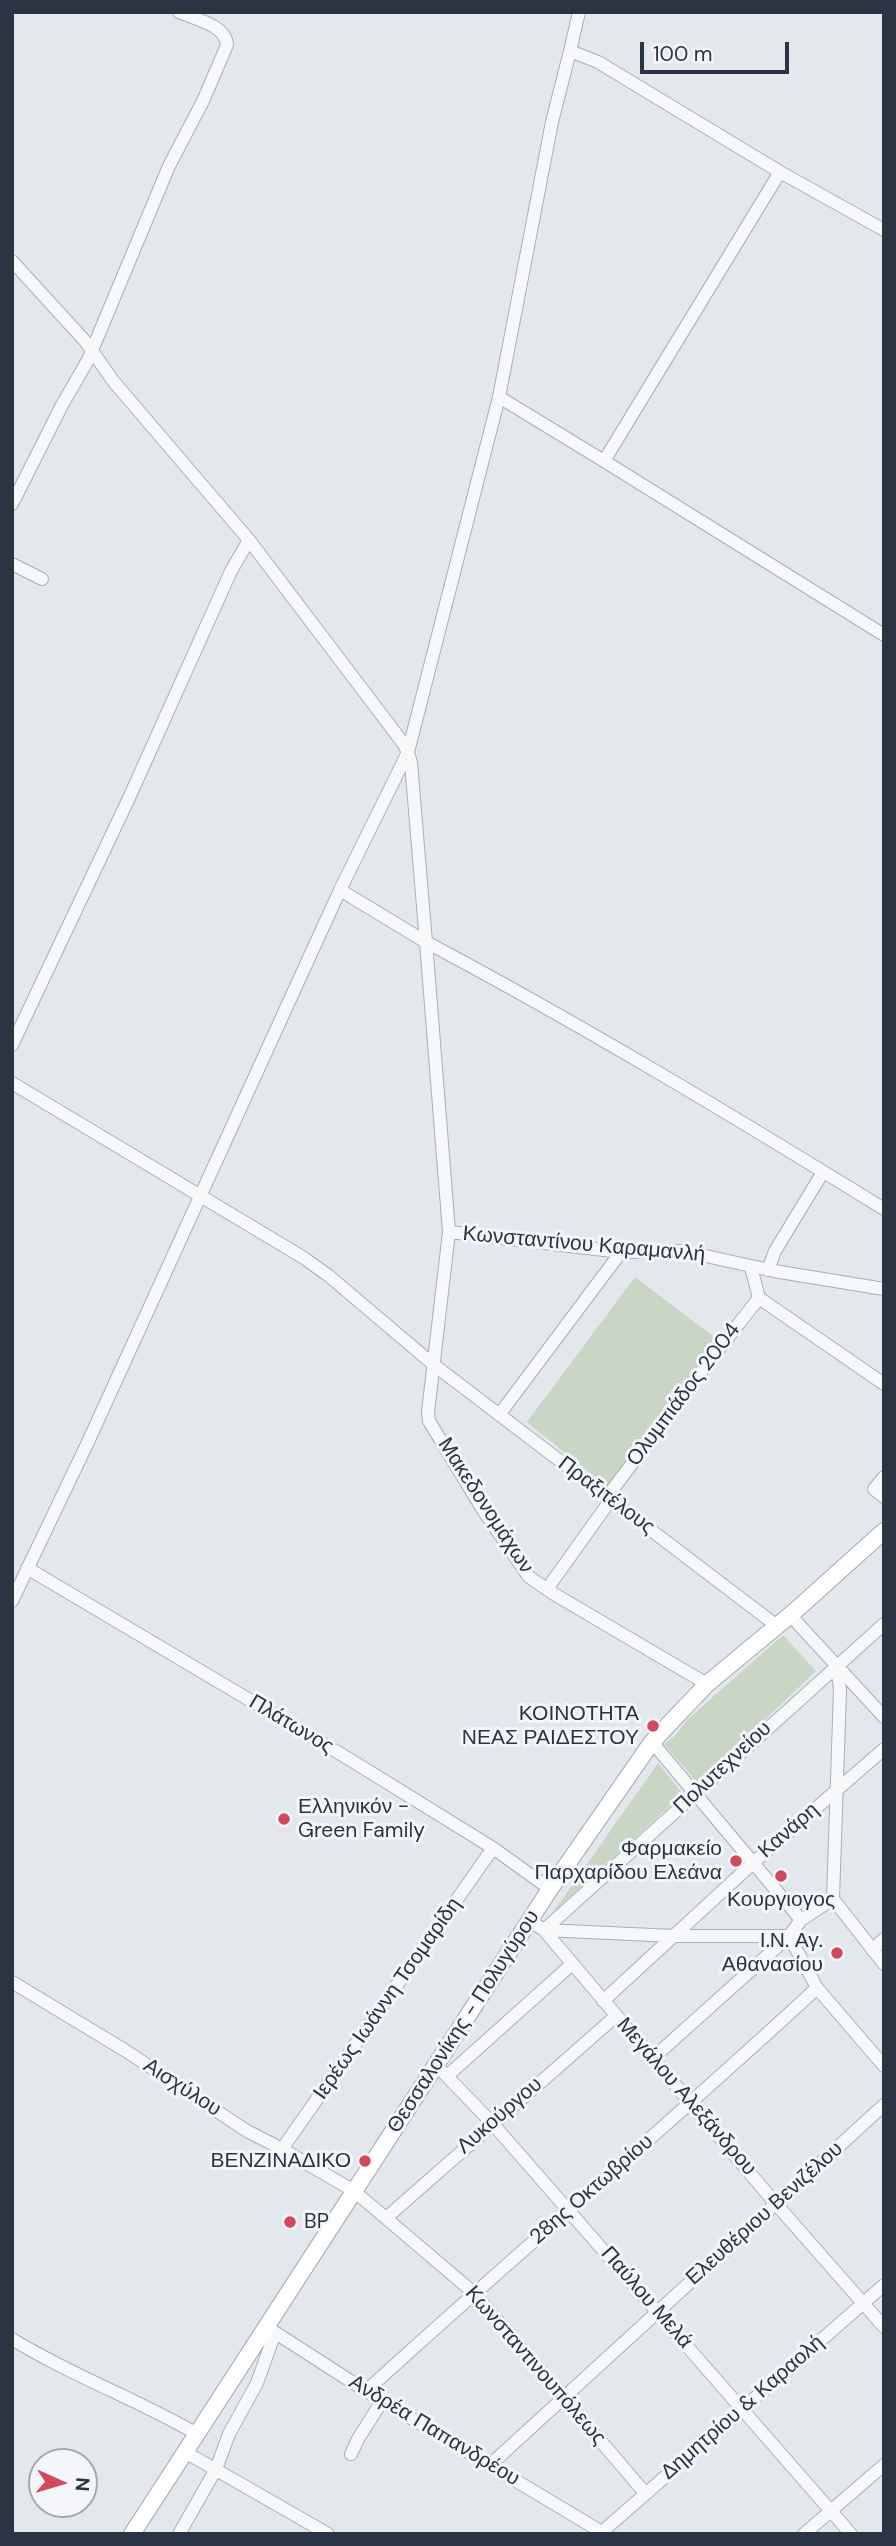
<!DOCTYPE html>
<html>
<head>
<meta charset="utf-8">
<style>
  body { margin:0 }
  #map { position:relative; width:896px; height:2546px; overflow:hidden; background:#e4e7ec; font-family:"DM Sans",sans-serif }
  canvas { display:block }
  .frame { position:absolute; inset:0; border:14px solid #2b3445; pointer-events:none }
  .north { position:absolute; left:28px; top:2448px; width:70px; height:70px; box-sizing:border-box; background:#f4f6f9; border:2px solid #a4a8b1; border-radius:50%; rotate:94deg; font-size:19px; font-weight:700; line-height:28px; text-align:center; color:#2b3445 }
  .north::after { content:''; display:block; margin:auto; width:24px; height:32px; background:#d1495b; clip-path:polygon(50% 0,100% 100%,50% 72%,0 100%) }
  .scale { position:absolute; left:640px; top:42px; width:149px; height:32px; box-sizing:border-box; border:4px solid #2b3445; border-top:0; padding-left:9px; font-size:21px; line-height:24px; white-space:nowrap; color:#2b3445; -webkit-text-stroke:5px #f4f6f9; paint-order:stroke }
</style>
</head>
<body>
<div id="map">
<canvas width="896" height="2546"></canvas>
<div class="frame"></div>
<div class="north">N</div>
<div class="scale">100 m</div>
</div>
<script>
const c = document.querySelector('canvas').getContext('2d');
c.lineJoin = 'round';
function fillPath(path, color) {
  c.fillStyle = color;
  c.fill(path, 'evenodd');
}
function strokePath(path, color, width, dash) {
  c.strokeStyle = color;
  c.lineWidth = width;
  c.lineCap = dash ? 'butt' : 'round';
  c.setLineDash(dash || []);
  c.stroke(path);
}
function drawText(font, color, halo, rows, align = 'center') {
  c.font = font + ' "DM Sans",sans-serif';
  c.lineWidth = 6;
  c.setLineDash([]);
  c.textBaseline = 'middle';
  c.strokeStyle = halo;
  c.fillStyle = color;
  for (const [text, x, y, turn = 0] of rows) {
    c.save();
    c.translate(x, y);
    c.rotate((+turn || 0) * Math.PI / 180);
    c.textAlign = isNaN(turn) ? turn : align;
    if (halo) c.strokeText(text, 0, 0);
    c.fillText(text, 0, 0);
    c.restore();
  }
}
const green = new Path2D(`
  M 635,1277 L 718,1340 L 610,1489 L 527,1422 Z
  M 783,1635 L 816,1671 L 698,1783 L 664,1744 L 675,1736 L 688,1719 Z
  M 658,1763 L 683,1794 L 554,1911 Z`);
const minor = new Path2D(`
  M 579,12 L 570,51 L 598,62 L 780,172 L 884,230
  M 780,172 L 604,461 L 884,635
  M 12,261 L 85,341 L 114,382 L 249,540 L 403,743 L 408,752 L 340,890
  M 499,397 L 552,122 L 570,51
  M 604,461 L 499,397 L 408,752 L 411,763 L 426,942 C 582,1025 733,1116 884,1209
  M 12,504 L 62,405 L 88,360 L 169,166 L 203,101 L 227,45 C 226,25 195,19 179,12
  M 12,564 L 42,579
  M 12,1045 L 129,798 L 231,571 L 249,540
  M 12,1083 L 304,1258 L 329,1276 L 434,1365 L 777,1626
  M 449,1232 L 621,1252 L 683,1251 L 774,1271 L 884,1289
  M 768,1270 L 775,1251 L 823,1172
  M 759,1298 L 884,1384
  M 499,1415 L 621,1252
  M 884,1477 L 874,1489 L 884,1497
  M 27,1568 L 349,1759 L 493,1848 L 550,1889
  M 547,1589 L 607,1505 L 607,1497 L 693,1382 L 759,1298 L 751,1267
  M 12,1601 L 88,1442 L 340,890 L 426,942 L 449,1232 L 428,1412 L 429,1421 L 483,1510 L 529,1577 L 554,1594 L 707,1684
  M 790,1615 L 884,1717
  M 837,1667 L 840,1690 L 833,1899 L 884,1964
  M 652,1742 L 801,1920
  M 530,1921 L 544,1930 L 776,2204 L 884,2327
  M 544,1930 L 884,1624
  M 544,1930 L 674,1936 L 789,1936 L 817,1988 L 884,2066
  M 872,1950 L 884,1939
  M 12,1982 L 126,2051 L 247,2131 L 282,2149 L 354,2191 L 474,2293 L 645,2493
  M 603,2001 L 754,1862 L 884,1749
  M 653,2058 L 789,1936 L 801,1920 L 833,1899
  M 436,2065 L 492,2123 L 851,2534
  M 447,2076 L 571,1965
  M 282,2149 L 493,1848
  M 386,2218 L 616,2016
  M 265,2326 L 366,2391 L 605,2534
  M 12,2339 C 72,2376 137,2399 197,2434
  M 366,2391 C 515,2255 669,2125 817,1988
  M 185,2452 L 328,2534
  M 351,2454 L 358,2439 L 382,2401
  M 490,2465 L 884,2105
  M 602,2532 L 884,2285
  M 179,2534 L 216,2469 L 229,2434 L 257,2383 L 275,2333
  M 804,2534 L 884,2465`);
const major = new Path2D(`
  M 132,2534 L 550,1889 L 652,1742 L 707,1684 L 795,1611 L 884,1531`);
const markers = [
  [653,1726,7,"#d1495b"],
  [284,1819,7,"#d1495b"],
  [736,1861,7,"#d1495b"],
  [781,1876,7,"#d1495b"],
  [837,1953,7,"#d1495b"],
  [365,2161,7,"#d1495b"],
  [290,2222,7,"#d1495b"]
];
const streetNames = [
  ["Κωνσταντίνου Καραμανλή",584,1245,5],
  ["Ολυμπιάδος 2004",684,1395,-53],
  ["Πραξιτέλους",606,1496,37],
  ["Μακεδονομάχων",485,1506,57],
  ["Πλάτωνος",291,1725,31],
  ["Πολυτεχνείου",723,1768,-43],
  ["Κανάρη",789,1831,-41],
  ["Ιερέως Ιωάννη Τσομαρίδη",388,1999,-55],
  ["Θεσσαλονίκης - Πολυγύρου",464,2022,-57],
  ["Αισχύλου",182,2088,33],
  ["Μεγάλου Αλεξάνδρου",686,2097,49],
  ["Λυκούργου",500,2116,-41],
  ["28ης Οκτωβρίου",592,2190,-41],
  ["Ελευθέριου Βενιζέλου",765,2214,-42],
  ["Παύλου Μελά",646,2298,49],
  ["Κωνσταντινουπόλεως",535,2366,49],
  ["Δημητρίου & Καραολή",743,2408,-41],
  ["Ανδρέα Παπανδρέου",434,2431,31]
];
const poiNames = [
  ["ΚΟΙΝΟΤΗΤΑ",639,1714],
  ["ΝΕΑΣ ΡΑΙΔΕΣΤΟΥ",639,1738],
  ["Ελληνικόν -",298,1807,"left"],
  ["Green Family",298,1831,"left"],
  ["Φαρμακείο",722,1849],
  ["Παρχαρίδου Ελεάνα",722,1873],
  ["Κουργιογος",781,1900,"center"],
  ["Ι.Ν. Αγ.",823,1941],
  ["Αθανασίου",823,1965],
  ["ΒΕΝΖΙΝΑΔΙΚΟ",351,2161],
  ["BP",304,2222,"left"]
];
fillPath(green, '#c9d6c5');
strokePath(minor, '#a9aeb7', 14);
strokePath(major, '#a3abb8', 18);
strokePath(minor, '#f7f8fa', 12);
strokePath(major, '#fff', 16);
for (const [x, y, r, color] of markers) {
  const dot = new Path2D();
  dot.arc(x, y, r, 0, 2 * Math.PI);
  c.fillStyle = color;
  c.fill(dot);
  strokePath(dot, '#f4f6f9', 2.5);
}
drawText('21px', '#2b3445', '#f4f6f9', streetNames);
drawText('21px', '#2b3445', '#f4f6f9', poiNames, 'right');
</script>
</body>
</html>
